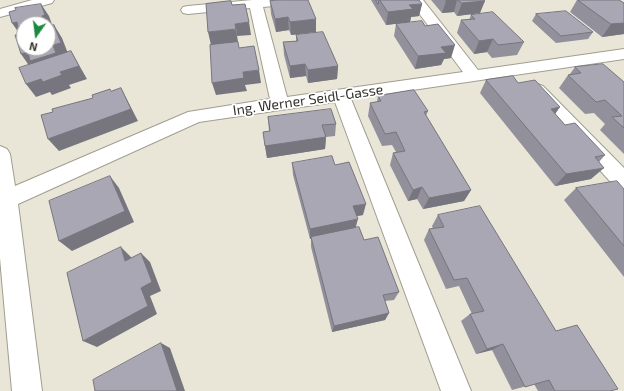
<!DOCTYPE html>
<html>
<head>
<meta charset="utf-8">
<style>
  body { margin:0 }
  #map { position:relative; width:624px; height:391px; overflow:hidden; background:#e9e6d8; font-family:"Exo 2",sans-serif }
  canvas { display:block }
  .north { position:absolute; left:16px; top:16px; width:40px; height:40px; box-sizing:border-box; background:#fff; border:1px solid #adadab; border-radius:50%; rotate:194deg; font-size:11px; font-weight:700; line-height:16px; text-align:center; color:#33312c }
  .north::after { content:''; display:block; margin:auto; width:14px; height:18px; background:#1b8940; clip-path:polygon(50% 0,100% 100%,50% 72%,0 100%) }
</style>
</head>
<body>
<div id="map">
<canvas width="624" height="391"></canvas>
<div class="north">N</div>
</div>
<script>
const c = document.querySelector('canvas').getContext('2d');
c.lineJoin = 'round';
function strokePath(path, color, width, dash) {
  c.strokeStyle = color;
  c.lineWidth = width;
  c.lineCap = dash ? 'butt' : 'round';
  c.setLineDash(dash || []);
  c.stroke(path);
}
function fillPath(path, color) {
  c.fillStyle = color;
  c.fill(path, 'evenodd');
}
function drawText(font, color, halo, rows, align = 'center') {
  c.font = font + ' "Exo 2",sans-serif';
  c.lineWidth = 3.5;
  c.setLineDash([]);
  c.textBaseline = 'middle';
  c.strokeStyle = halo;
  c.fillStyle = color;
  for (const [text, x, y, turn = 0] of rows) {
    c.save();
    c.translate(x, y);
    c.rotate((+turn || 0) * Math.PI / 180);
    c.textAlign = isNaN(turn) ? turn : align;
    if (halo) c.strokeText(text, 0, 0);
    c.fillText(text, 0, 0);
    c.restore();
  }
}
const minor = new Path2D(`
  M 32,0 L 54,0 L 52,3 L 0,17 L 0,9 Z
  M 252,0 L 302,0 L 295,4 L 263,7 L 287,97 L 463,72 L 409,0 L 423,0 L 478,70 L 624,49 L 624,59 L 351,99 L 471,391 L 441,391 L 335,102 L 199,122 L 18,204 L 42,391 L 12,391 L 0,258 L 0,146 L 7,149 L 10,154 L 15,186 L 188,112 L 270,99 L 250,8 L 188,14 L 183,13 L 181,10 L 183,7 L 188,6 Z
  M 537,84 L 543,86 L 624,168 L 624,191 L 616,188 L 531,94 L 528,90 L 531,86 Z`);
const wall = new Path2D(`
  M 371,0 L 419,0 L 422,4 L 419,16 L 411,17 L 410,22 L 386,25 Z
  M 431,0 L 484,0 L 480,13 L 457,16 L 454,12 L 442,13 Z
  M 577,0 L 619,0 L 624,3 L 624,34 L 602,37 L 570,12 Z
  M 270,1 L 316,32 L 291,35 L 289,30 L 276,32 L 271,14 Z
  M 536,14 L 593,32 L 588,39 L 556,43 L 532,21 Z
  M 471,15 L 524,42 L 517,55 L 492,58 L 487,52 L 474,54 L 457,33 L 461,20 L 469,20 Z
  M 396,24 L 451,58 L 444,59 L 441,65 L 415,69 L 394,36 Z
  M 296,35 L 338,66 L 337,79 L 308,83 L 306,76 L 290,78 L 284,55 L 283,42 L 296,41 Z
  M 575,67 L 624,82 L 624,154 L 600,130 L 605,124 L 594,113 L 585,114 L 559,88 L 568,75 L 570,74 Z
  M 486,80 L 518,83 L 555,114 L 565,125 L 605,155 L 599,162 L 591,179 L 555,186 L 480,93 Z
  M 378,96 L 428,111 L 426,116 L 471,190 L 464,201 L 423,209 L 417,199 L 408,201 L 390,165 L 393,153 L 396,152 L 392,145 L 382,146 L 368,116 L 370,103 L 377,102 Z
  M 268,117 L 336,124 L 335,136 L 326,137 L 325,149 L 267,158 L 263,132 L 269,131 Z
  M 292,163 L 335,165 L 363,215 L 357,216 L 356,228 L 399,292 L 394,300 L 385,301 L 389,313 L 385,320 L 332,332 L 311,247 L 311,239 L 310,239 L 293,175 Z
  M 576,188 L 624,189 L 624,277 L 564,200 Z
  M 438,215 L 556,331 L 610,391 L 538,391 L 534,384 L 512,390 L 492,350 L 476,354 L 461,321 L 470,314 L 472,314 L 459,286 L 446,289 L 424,240 L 429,229 L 433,229 L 432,226 Z`);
const shadedWall = new Path2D(`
  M 445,0 L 457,0 L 454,12 L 442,13 L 446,1 Z
  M 485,1 L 480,13 L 457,16 L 462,3 Z
  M 41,4 L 49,16 L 53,27 L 48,34 L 48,24 L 30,24 L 42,16 Z
  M 383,4 L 422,4 L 419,16 L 411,17 L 410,22 L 386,25 L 388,12 Z
  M 288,17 L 289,30 L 276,32 L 275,19 Z
  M 316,19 L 316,32 L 291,35 L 290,22 Z
  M 17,22 L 24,26 L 24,35 L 21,36 L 12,23 Z
  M 249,22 L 251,35 L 237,36 L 235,24 Z
  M 624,23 L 624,34 L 602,37 L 611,24 Z
  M 54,25 L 62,38 L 69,56 L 30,67 L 21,54 Z
  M 236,29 L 238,42 L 211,45 L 208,32 Z
  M 493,39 L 487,52 L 474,54 L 479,41 Z
  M 455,45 L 451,58 L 444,59 L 441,65 L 415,69 L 418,56 L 441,47 Z
  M 71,51 L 87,79 L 69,85 L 71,88 L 52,95 L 50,92 L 36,97 L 26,84 L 60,72 Z
  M 305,64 L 306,76 L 290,78 L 290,66 Z
  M 338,66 L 337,79 L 308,83 L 308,70 Z
  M 259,70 L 261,83 L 245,85 L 247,91 L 216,95 L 212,83 L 243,72 Z
  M 121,88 L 138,121 L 59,151 L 48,139 Z
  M 560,107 L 551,120 L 551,109 Z
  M 326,137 L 325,149 L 267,158 L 265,146 Z
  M 604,168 L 591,179 L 555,186 L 566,174 Z
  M 110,176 L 119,188 L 134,222 L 72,251 L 59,241 Z
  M 422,187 L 417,199 L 408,201 L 413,190 Z
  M 471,190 L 464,201 L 423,209 L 429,198 Z
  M 366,204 L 363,215 L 351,217 L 353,206 Z
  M 358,219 L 355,229 L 311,237 L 311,239 L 310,239 L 310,229 Z
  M 121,247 L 131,257 L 135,270 L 125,261 Z
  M 141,253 L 150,262 L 161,291 L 150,296 L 157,314 L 97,347 L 83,341 L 141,288 Z
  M 389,313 L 385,320 L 332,332 L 334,326 Z
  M 161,343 L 170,348 L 185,391 L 177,391 Z
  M 503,344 L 492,350 L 476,354 L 487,349 Z`);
const building = new Path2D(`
  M 282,0 L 308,0 L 316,19 L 290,22 L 288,17 L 275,19 L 270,1 Z
  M 376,0 L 379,0 L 378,4 Z
  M 380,0 L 419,0 L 422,4 L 409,5 L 413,9 L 388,12 Z
  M 458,0 L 484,0 L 485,1 L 462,3 Z
  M 578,0 L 619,0 L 624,3 L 624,23 L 611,24 Z
  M 231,1 L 232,5 L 245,4 L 249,22 L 235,24 L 236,29 L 208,32 L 206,4 Z
  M 41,4 L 45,15 L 42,16 L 44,20 L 30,24 L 24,24 L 24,26 L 18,27 L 17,22 L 12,23 L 9,12 L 16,10 L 15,8 Z
  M 566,11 L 593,32 L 561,36 L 536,14 Z
  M 493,12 L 524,42 L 498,45 L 493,39 L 479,41 L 461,20 L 475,19 L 471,15 Z
  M 422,21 L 425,26 L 438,24 L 455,45 L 441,47 L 446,53 L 418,56 L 396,24 Z
  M 54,25 L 61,43 L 53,45 L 56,53 L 30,61 L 28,52 L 21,54 L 15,35 L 24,33 L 24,48 L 48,48 L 48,26 Z
  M 323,32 L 338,66 L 308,70 L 305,64 L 290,66 L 283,42 L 298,41 L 296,35 Z
  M 238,42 L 239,48 L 254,46 L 259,70 L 243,72 L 244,78 L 212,83 L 210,45 Z
  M 71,51 L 79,66 L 60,72 L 62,75 L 43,82 L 41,79 L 26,84 L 19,68 Z
  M 603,64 L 624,82 L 624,128 L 612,117 L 622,116 L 605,100 L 596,102 L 568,75 L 581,73 L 575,67 Z
  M 513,76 L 518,83 L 535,80 L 560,107 L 551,109 L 565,125 L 575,123 L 605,155 L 595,157 L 604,168 L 566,174 L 486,80 Z
  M 121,88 L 131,109 L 48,139 L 41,115 L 53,112 L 52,109 L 93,98 L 92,95 L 110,89 L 111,91 Z
  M 414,90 L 428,111 L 424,112 L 471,190 L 429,198 L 422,187 L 413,190 L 393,153 L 405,151 L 396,132 L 385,134 L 370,103 L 381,101 L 378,96 Z
  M 331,109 L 336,124 L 322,125 L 326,137 L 265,146 L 263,132 L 270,131 L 268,117 Z
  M 332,156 L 335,165 L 349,162 L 366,204 L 353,206 L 358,219 L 310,229 L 292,163 Z
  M 110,176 L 125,211 L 59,241 L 49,201 Z
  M 617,181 L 624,189 L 624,246 L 576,188 Z
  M 480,206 L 556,331 L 577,325 L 618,389 L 610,391 L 555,391 L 549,380 L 525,387 L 503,344 L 487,349 L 470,314 L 484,311 L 467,278 L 454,280 L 429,229 L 444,227 L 438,215 Z
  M 359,227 L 364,240 L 378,237 L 399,292 L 383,295 L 389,313 L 334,326 L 311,237 Z
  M 121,247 L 125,261 L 141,253 L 152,282 L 141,288 L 148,306 L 83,341 L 67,273 Z
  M 161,343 L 177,391 L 95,391 L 93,380 Z`);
const streetNames = [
  ["Ing. Werner Seidl-Gasse",308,100,-8]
];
strokePath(minor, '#a19e91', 2);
fillPath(minor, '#fff');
fillPath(wall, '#92909b');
fillPath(shadedWall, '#77757e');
fillPath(building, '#aaa7b4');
strokePath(building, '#77757e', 1);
drawText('14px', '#33312c', '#fff', streetNames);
</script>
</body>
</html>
